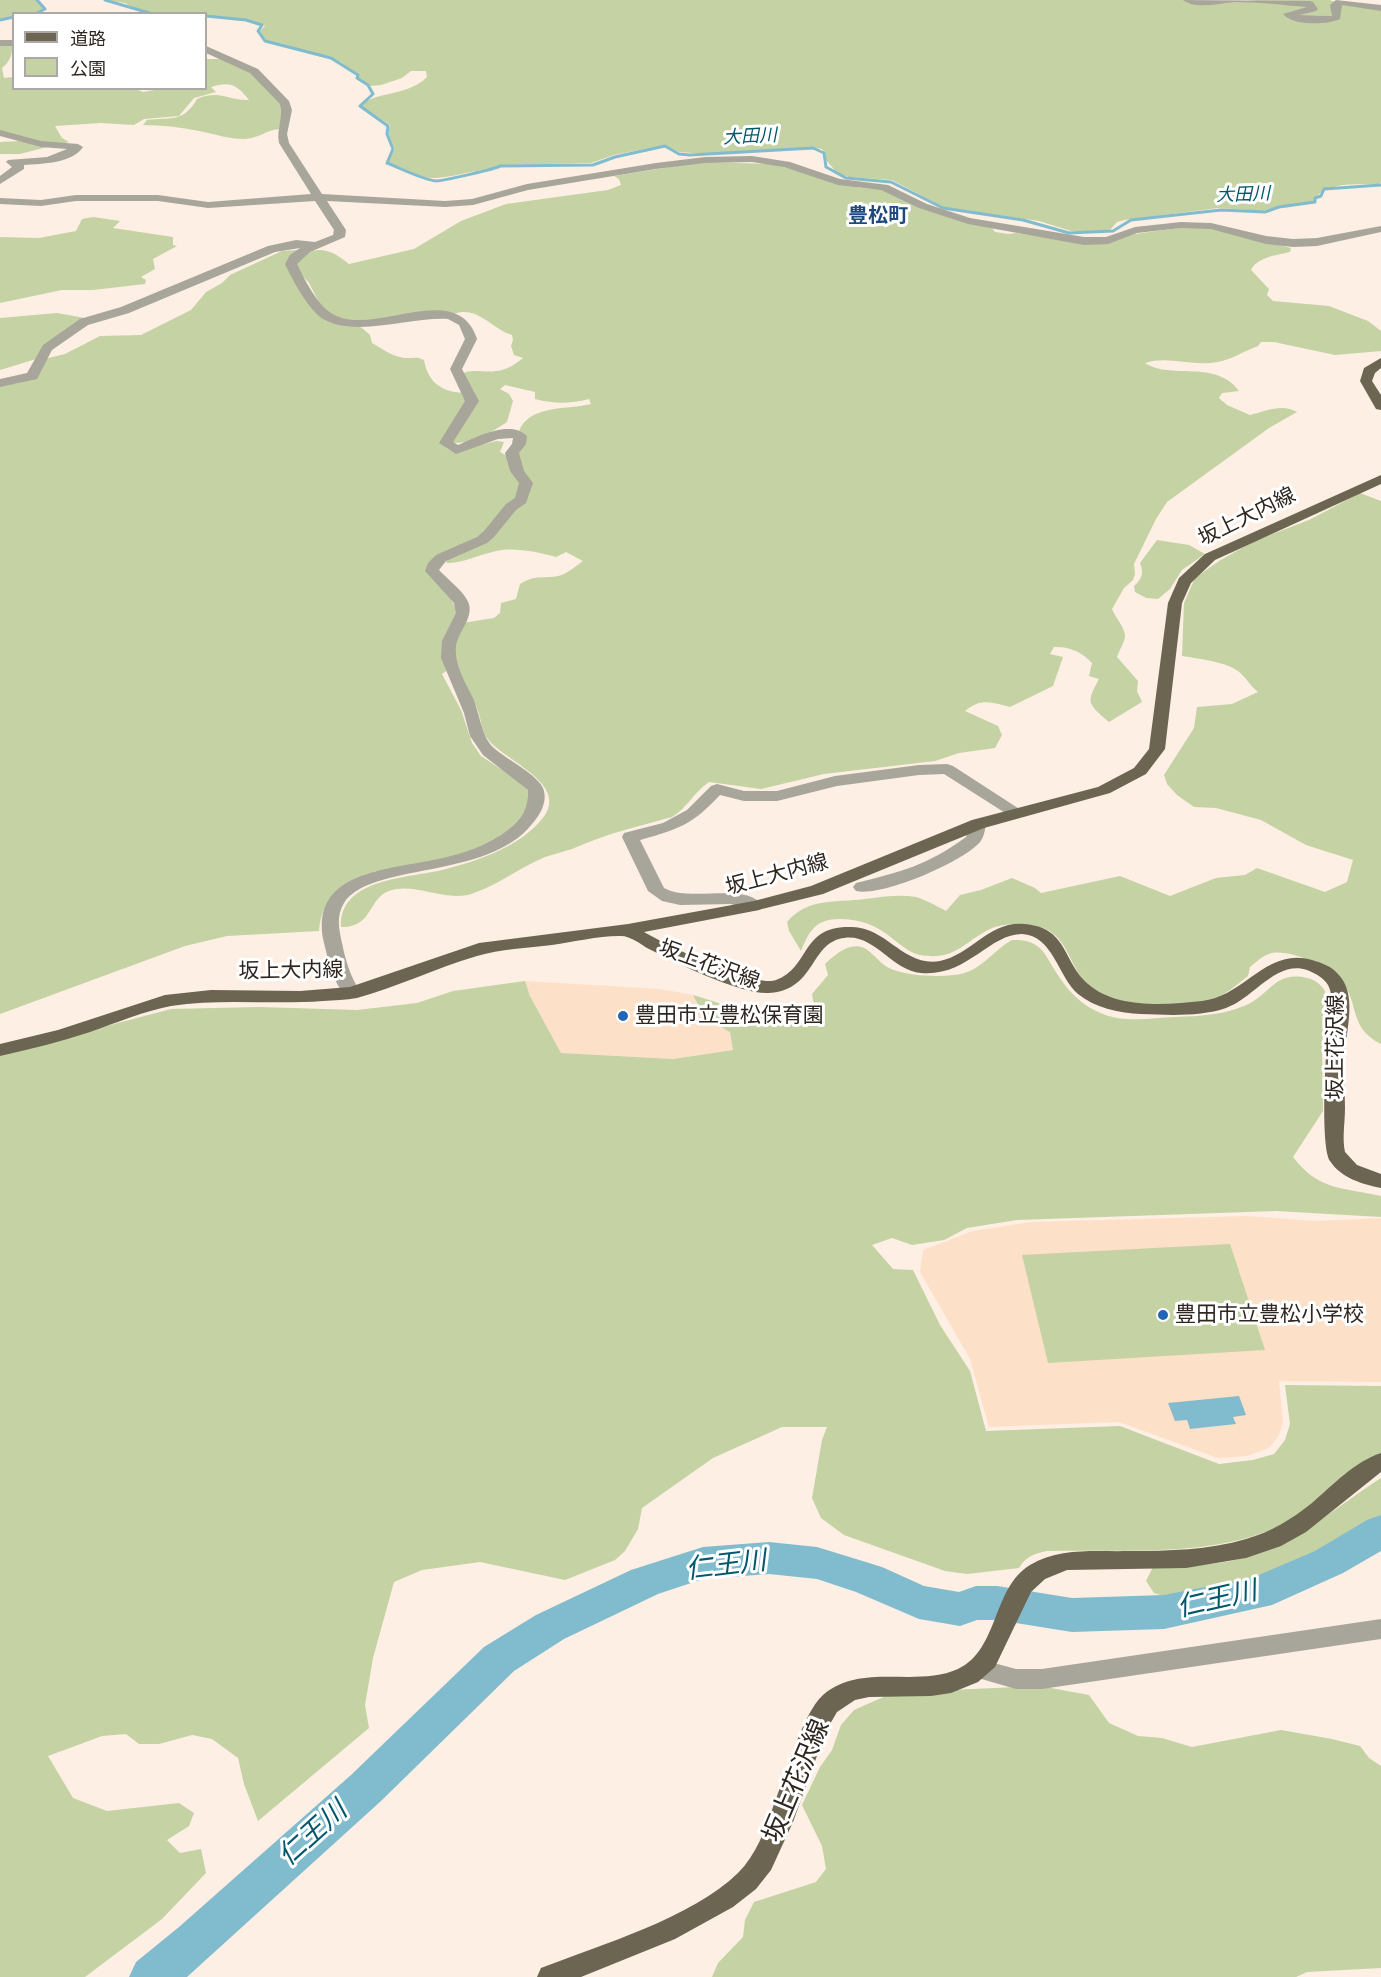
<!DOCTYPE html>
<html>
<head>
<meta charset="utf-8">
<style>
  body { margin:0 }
  #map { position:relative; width:1381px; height:1977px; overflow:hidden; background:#fdefe4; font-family:"Noto Sans","Noto Sans JP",sans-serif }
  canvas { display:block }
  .legend { position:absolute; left:12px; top:12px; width:195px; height:78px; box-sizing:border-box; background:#fff; border:2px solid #aba8a5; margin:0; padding:8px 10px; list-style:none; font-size:18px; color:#2e261f }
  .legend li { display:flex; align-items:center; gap:12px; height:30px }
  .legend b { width:30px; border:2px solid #aba8a5 }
</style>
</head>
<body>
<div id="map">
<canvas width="1381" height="1977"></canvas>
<ul class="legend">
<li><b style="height:8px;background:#6b6552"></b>道路</li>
<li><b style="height:16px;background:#c4d2a4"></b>公園</li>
</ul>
</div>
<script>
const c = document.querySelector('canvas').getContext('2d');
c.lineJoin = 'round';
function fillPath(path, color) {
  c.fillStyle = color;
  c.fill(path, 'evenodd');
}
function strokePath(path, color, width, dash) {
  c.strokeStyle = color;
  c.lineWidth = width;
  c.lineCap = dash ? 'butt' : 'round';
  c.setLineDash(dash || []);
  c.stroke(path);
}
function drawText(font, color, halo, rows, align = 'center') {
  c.font = font + ' "Noto Sans","Noto Sans JP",sans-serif';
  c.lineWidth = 6;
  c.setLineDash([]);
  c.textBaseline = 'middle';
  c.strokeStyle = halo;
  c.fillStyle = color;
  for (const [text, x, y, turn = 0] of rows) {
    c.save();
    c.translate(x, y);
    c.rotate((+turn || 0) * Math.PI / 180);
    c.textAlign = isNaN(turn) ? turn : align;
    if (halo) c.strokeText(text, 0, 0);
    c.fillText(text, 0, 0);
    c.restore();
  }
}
const built = new Path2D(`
  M 525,981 L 660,989 L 693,995 L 700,1011 L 711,1022 L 730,1032 L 733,1050 L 673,1059 L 561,1053 L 530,996 Z
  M 1246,1216 L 1315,1221 L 1381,1218 L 1381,1382 L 1279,1381 L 1283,1422 L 1279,1435 L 1269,1448 L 1247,1456 L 1218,1458 L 1119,1422 L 989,1427 L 970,1359 L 920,1272 L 923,1250 L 973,1231 L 1031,1222 Z`);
const green = new Path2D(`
  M 0,0 L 37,0 L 44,9 L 33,13 L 14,14 L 13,17 L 0,19 Z
  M 107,0 L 1185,0 L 1198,3 L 1238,1 L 1307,4 L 1309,10 L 1289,12 L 1287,15 L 1335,19 L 1341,4 L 1381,8 L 1381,182 L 1379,185 C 1359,184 1322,181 1314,202 L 1279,206 L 1263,211 L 1218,208 L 1125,220 L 1117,222 L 1110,230 L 1083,232 L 1071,231 L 1039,221 L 943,207 L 892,180 L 849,177 L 838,174 L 826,160 L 826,154 L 822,149 L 815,148 L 706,154 L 679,152 L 665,145 L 614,155 L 591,163 L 499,165 C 490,170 481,170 471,172 C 433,180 424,183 388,162 L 395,149 L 388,134 L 390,125 L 361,106 C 373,91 408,97 427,77 L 426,71 L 411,71 L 402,78 L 381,85 L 371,86 L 358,78 L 359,74 L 332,57 L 266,41 L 259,31 L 265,26 L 263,25 L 233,18 L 206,15 L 206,14 L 148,13 L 138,11 L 125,3 Z
  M 1247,0 L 1329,0 L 1336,2 L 1334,16 L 1291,15 L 1315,7 Z
  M 0,44 L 12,44 C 13,53 10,62 2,68 L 4,78 L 13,77 L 14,88 L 133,88 L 143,92 L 166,88 L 206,88 L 206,59 L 225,59 L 252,73 L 284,107 L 279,129 C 266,130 258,139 244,139 C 228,139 215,134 199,131 C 181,127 161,125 143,125 L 147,120 C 171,117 183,123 197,99 C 219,89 229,101 249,100 C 237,85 231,81 211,87 L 216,92 L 194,98 L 179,116 L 144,119 L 134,125 L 101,123 L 55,126 L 62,138 L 69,142 C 47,149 21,137 0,132 Z
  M 20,141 L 51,146 L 20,154 L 0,154 L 0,142 Z
  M 702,162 L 773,164 L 860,188 L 879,189 L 992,228 L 995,232 L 1009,234 L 1016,233 L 1077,242 L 1179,228 L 1211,228 L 1291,248 L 1290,252 C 1278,255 1257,257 1251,270 L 1269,289 L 1267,295 L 1273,301 L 1329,306 L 1368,321 L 1381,331 L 1381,351 L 1335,355 L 1274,342 L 1261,342 L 1258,346 C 1241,352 1229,362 1210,363 C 1188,365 1166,356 1145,363 C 1170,380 1216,359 1239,391 L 1222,393 L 1219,398 L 1227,405 L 1250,415 C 1265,411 1283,403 1297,412 L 1269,428 L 1167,502 L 1156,519 L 1134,564 L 1135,574 L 1133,580 L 1124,588 L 1112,609 C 1115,617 1126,629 1125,637 C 1124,643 1119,651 1117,657 L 1138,681 L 1137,691 L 1142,702 L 1109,722 C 1087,703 1086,703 1099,679 L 1089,676 L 1092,663 C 1082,652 1069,646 1054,647 L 1050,654 L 1063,657 L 1053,686 L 1010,707 C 992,702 980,698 965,711 L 998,726 L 1002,735 L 995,748 L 959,753 L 935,761 L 824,774 L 761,789 L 709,782 C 694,792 687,808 672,817 C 647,824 621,830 597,839 C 588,842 580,846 572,849 C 563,852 554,854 545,857 C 520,867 497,886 471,894 C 444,902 415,882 389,891 C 368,898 373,928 341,927 C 339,878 409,878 442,870 C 478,861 523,846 545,815 C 567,782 501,759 487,738 C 481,729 481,718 477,708 C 470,691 450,669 454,649 C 455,641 459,632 462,623 L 494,618 L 500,613 L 501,603 L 516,599 L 520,584 C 536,574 543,579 558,576 C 566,575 577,565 583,561 L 566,552 L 556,557 C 537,552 516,547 496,551 C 478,555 464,563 446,563 L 448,558 L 467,550 L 517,505 L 523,472 L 518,454 L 526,443 L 526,436 L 519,431 C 530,404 568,410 591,404 L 589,399 C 569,404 555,404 535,399 L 535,392 L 505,385 L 500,389 L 509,394 L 513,401 L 507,422 C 490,433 473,444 452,443 L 476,401 L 474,391 L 462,374 C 471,368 485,373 496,371 C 507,370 514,365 523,358 L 514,355 L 511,346 L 513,340 L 512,335 C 490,328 478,305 453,314 L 358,321 L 338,319 L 322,308 L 309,283 L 296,268 L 296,259 C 317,245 329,248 349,264 L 414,249 L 461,221 L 506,204 L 608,190 L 621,185 L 619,179 L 614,176 Z
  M 93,217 L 120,221 L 113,228 L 173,237 L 173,245 L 177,246 L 153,259 L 155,269 L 141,277 L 146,280 L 145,284 L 93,290 L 62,290 L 0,303 L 0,237 L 39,238 L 76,231 L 82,219 Z
  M 299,250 L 291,257 L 314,308 L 362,328 L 370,335 L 372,343 C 381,348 390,355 400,357 C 409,360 416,355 424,360 C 428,384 444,393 467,393 L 469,400 L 444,444 L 446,448 L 452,451 L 497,441 L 504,442 L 500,452 L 507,456 L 522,482 C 513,525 465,544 430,562 L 457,610 L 448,670 L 442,674 L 461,710 L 472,743 L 481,756 L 516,779 L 530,792 C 528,833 471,852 437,860 C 389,871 326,866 319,931 L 227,936 L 185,946 L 0,1014 L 0,385 L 19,383 L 44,359 L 65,354 L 100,336 L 141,335 L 191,310 L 206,292 L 222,283 L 230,275 L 282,251 Z
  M 57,313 L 85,318 L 36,359 L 0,370 L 0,318 Z
  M 1360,493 L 1381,501 L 1381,1044 C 1348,1028 1360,1003 1341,980 C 1330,966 1285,947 1269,954 C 1262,956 1255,963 1250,967 L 1248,976 C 1236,985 1225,996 1210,1000 C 1177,1009 1113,1009 1087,984 C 1070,967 1067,936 1043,928 C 1028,923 1005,922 990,929 C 962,943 955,961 920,955 C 910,953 901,945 893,939 C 876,925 861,919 839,919 C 816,919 809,931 801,951 L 789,931 L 787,922 C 808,897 836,903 865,899 C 882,897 899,894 916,897 C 926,900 937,906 946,911 L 960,895 L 981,890 L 1012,878 L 1035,888 L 1041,893 L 1120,876 L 1170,896 L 1216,878 L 1245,875 L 1257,868 L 1325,892 L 1347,882 L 1353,860 L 1306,845 L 1261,820 L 1216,808 L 1194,807 L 1177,795 L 1167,784 L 1164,775 L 1194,728 L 1197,707 L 1232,704 L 1258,692 C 1250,686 1246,677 1238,671 C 1223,661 1200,659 1182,656 L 1184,603 L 1195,578 L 1219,561 L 1254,541 L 1309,520 Z
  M 1157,540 L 1189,545 L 1205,554 L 1182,570 L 1170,589 L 1158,599 L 1146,598 L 1135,592 L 1134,586 C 1142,579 1144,573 1140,563 Z
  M 1012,940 C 1020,940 1027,940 1034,944 C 1044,949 1048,960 1054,969 C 1066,989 1081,1006 1103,1014 C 1125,1023 1153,1018 1176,1017 C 1199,1016 1222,1015 1244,1006 C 1270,996 1274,970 1307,978 C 1316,980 1320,984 1325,991 L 1322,1048 L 1323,1111 L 1293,1157 C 1319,1191 1342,1187 1381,1196 L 1381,1217 L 1276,1211 L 1017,1220 L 967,1228 L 944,1240 L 912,1245 L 892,1238 L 872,1245 L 893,1269 L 913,1270 L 940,1325 L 970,1371 L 986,1431 L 1120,1426 L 1219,1464 L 1253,1460 L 1274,1454 L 1285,1440 L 1290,1424 L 1285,1385 L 1381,1386 L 1381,1455 C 1348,1479 1315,1507 1279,1526 C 1213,1558 1119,1549 1047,1551 C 1034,1554 1026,1556 1019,1568 L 967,1574 L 945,1571 L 844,1535 L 821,1518 L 812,1498 L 822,1440 L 827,1427 L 782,1427 L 713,1458 L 642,1508 L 638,1529 L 625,1551 L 615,1560 L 565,1580 L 480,1562 L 422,1570 L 394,1582 L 373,1658 L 365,1705 L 369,1728 L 258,1821 L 244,1784 L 238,1758 L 212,1739 L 192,1735 L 159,1744 L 139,1744 L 126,1734 L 102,1736 L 48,1756 L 73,1798 L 107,1811 L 179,1803 L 194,1813 L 189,1826 L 167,1840 L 180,1853 L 201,1849 L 206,1873 L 162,1919 L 85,1977 L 0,1977 L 0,1054 L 171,1009 L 259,1007 L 357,1010 L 417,1003 L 453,991 L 525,981 L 530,996 L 561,1053 L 673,1059 L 733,1050 L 730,1032 C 711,1022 702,1014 693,995 C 731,1006 776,1027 814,1006 L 812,994 L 828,975 L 825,964 C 838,952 856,937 872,954 C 880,961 884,967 894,970 C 912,976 935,977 954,975 C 980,973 991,952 1012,940 Z
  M 1230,1244 L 1265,1350 L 1048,1363 L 1022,1255 Z
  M 1381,1478 L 1381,1515 L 1308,1564 L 1262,1581 L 1177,1600 L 1154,1593 L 1146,1581 L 1153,1567 C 1175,1566 1197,1566 1218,1563 C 1281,1556 1330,1511 1381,1478 Z
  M 1040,1686 L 1089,1695 L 1109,1723 L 1138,1736 L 1162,1738 L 1192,1747 L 1281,1730 L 1332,1739 L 1360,1746 L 1369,1758 L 1381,1766 L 1381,1968 L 1307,1972 L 1296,1977 L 712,1977 L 718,1963 L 743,1937 L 745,1920 L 754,1902 L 816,1882 L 826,1869 L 822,1846 L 802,1805 L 820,1767 L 832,1750 L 841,1725 L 854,1710 L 888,1695 L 928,1691 Z`);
const water = new Path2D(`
  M 1239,1396 L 1246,1415 L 1233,1417 L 1236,1424 L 1190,1429 L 1187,1420 L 1175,1421 L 1168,1403 Z`);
const stream = new Path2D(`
  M 105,0 L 153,14
  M 35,14 L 45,9 L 37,0
  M 162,14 L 190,14
  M 206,16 L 246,20 L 262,25 L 258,31 L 265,41 L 331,58 L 358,75 L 357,78 L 368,85 L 373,94 L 360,106 L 388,126 L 387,134 L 393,149 L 387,163 C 400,168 423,180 436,181 C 442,181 496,169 500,166 L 593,165 L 615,157 L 665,146 L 679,154 L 690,155 L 813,148 L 824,153 L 826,167 L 846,178 L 891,182 L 943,208 L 1023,220 L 1069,233 L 1113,231 L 1131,220 L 1221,210 L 1265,212 L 1279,207 L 1315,202 L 1315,198 L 1321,196 L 1324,189 L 1381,185
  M 0,20 L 14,17`);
const river = new Path2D(`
  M 1381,1515 L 1381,1551 L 1343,1573 L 1272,1605 L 1164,1629 L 1072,1632 L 997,1620 L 977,1620 L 960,1626 L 919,1619 L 856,1592 L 817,1579 L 769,1574 L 703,1579 L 658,1594 L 564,1639 L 514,1671 L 381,1801 L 187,1977 L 129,1977 L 136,1962 L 179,1927 L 351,1775 L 484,1647 L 536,1615 L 631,1570 L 703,1547 L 769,1542 L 817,1547 L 882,1567 L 924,1586 L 959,1592 L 976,1586 L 997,1586 L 1072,1598 L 1164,1595 L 1252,1578 L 1315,1551 L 1367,1520 Z`);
const minor = new Path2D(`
  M 1183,0 L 1310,1 L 1313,2 L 1318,9 L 1316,11 L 1299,15 L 1332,16 L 1330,5 L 1336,0 L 1381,5 L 1381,11 L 1342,5 L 1340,19 C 1327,25 1293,26 1283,14 L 1307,7 C 1283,5 1258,2 1235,2 C 1218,3 1197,10 1183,0 Z
  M 0,40 L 14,40 L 14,46 L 0,46 Z
  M 206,46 L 258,69 L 289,101 L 292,110 L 287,134 L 289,143 L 322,194 L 445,201 L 472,199 L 527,184 L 656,163 L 705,157 L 752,156 L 790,162 L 840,179 L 888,185 L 927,204 L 970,218 L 1084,237 L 1106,237 L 1135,227 L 1181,222 L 1211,223 L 1266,236 L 1293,239 L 1317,238 L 1381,226 L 1381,232 L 1317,246 L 1293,247 L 1266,244 L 1211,229 L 1181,228 L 1137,233 L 1108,244 L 1084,245 L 968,224 L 919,208 L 881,190 L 838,185 L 784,167 L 752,162 L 705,163 L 656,169 L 528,190 L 473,205 L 445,207 L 327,201 L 346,230 L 345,237 L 310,252 L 297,264 C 305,280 316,303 331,313 C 371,340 457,276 477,339 L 462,369 L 479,401 L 453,442 L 458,445 C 476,438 509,419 527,436 L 526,444 L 519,453 L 524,471 L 533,483 L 526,503 L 516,510 L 494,537 L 487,543 L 446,561 L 439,570 C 448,580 465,592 469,604 C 473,619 458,632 456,646 C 454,664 465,682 473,698 C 479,712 481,732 490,744 C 502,758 541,775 544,791 C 547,803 540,815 532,824 C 488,880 370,862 344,903 C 336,916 339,929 342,943 C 346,962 350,976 361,993 L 358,997 L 346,997 C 332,980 329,963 324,943 C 308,870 389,870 438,859 C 462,854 489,845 509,829 C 522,819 529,807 528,790 L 483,755 L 470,736 L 464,713 L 441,658 L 442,641 L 456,613 L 454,603 L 425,571 L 428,563 L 436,555 L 477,537 L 484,531 L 506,504 L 515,498 L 519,483 L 510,471 L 505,453 L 512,444 L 513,438 L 498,439 L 456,454 L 439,443 L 465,401 L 450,369 L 465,339 L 459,325 L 448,319 C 411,317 358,337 325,320 C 310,313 292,279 285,264 L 290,255 L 300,248 L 275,252 L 129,313 L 88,325 L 52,350 L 37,379 L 0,387 L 0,379 L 27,373 L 43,345 L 80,319 L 121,307 L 268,246 L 296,240 L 315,242 L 333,235 L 334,230 L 315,201 L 208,208 L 158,201 L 76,201 L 41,206 L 0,204 L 0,198 L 41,200 L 76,195 L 158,195 L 208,202 L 311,194 L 279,143 C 276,129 284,117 280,104 L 250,73 L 206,53 Z
  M 0,130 L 41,141 L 78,144 L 83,147 C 73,163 42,164 24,165 L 24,169 L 0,184 L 0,176 L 12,167 L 6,162 L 8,160 L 47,157 L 67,149 L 41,147 L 0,136 Z
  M 947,764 L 953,766 L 1024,812 L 1022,816 L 1010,816 L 944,774 L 919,775 L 837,786 L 777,801 L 744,801 L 720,795 C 692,825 679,829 640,840 L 664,888 C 691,903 746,881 763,906 L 760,910 L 754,911 L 731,904 L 680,905 L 662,901 L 648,891 L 622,837 L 624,833 L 663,823 L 687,810 L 711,786 L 717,784 L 744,791 L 777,791 L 835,776 L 919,765 Z
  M 978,819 L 986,824 C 985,830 984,837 980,842 C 963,862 882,897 856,891 L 853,887 L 856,883 C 901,872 928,865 966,837 L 970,824 Z
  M 1381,1619 L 1381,1639 L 1042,1689 L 1016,1689 L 971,1676 L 967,1669 L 971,1662 L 979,1659 L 1016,1669 L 1042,1669 Z`);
const major = new Path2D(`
  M 1381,358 L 1381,368 L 1375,373 L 1372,381 L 1381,395 L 1381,410 L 1376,409 L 1360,381 L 1364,368 Z
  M 1381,475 L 1381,484 L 1215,560 L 1191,583 L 1182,603 L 1165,749 L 1146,774 L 1110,793 L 984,828 L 823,894 L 754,911 L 644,932 C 667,945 753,988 776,980 C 811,967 800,925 852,927 C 888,928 903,967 940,961 C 971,955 989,921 1024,924 C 1068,927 1062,961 1088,984 C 1116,1009 1167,1005 1202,1001 C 1244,997 1266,947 1312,960 C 1322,963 1331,966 1338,974 C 1358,994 1346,1029 1345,1054 C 1343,1072 1345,1090 1345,1108 C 1345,1123 1342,1138 1345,1152 L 1357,1165 L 1381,1174 L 1381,1188 C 1362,1184 1341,1178 1330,1161 C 1321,1147 1325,1064 1327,1043 C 1329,1027 1336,1000 1328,985 C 1324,978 1315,973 1307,970 C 1276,960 1253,999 1226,1008 C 1200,1017 1168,1015 1141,1014 C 1120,1013 1095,1008 1078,994 C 1058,977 1053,935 1022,934 C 989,934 967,977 921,973 C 890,970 872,929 839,939 C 810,947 814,991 768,993 C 739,994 677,963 649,949 C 640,944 630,935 619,936 C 597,936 574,942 552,945 C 528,948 500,949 477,956 C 436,968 397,987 357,998 C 346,1000 334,1000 323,1001 C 272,1005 221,998 171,1006 C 144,1011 116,1023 90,1032 C 60,1042 30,1049 0,1056 L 0,1044 L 58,1030 L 165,995 L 211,990 L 300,991 L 350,987 L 479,943 L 628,924 L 754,901 L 811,886 L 972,820 L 1098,787 L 1134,768 L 1149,749 L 1168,603 L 1179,578 L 1205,554 Z
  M 1381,1453 L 1381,1472 L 1306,1532 L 1281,1546 L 1246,1558 L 1186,1568 L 1067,1570 L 1045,1579 L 1031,1592 L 995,1667 L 978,1682 L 951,1693 L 931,1696 L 869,1697 L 855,1700 L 837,1712 L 826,1731 L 793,1822 L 771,1870 L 756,1889 L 733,1907 L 675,1939 L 581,1977 L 537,1977 L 541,1968 C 600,1945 692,1918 738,1873 C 756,1855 765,1830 773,1807 C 784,1779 802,1714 823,1695 C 861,1662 916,1688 958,1669 C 999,1650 992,1588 1030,1565 C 1060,1547 1096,1552 1129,1551 C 1168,1551 1209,1550 1246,1539 C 1271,1532 1292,1519 1312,1503 C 1333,1485 1354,1462 1381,1453 Z`);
const markers = [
  [623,1016,6,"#2264b5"],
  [1163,1315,6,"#2264b5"]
];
const farWaternames = [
  ["大田川",750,137,-3],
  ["大田川",1243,195,-2]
];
const farQuarternames = [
  ["豊松町",878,216]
];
const streetNames = [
  ["坂上大内線",1247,517,-26],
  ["坂上大内線",777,875,-15],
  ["坂上花沢線",709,965,20],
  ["坂上大内線",291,971,-1],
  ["坂上花沢線",1336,1047,-90]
];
const poiNames = [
  ["豊田市立豊松保育園",635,1016],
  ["豊田市立豊松小学校",1175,1315]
];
const nearStreetnames = [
  ["坂上花沢線",797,1781,-67]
];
const nearWaternames = [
  ["仁王川",726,1566,-7],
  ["仁王川",1217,1600,-13],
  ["仁王川",313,1834,-42]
];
fillPath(built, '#fde0c8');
fillPath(green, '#c4d2a4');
fillPath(water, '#81bbce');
strokePath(stream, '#81bbce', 3);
fillPath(river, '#81bbce');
fillPath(minor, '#a8a59a');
fillPath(major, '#6b6552');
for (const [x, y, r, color] of markers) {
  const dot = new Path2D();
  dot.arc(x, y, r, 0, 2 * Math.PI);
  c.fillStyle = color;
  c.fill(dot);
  strokePath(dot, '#fff', 2);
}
drawText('italic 18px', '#02576b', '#fff', farWaternames);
drawText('bold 20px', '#1f487c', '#fff', farQuarternames);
drawText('21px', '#2e261f', '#fff', streetNames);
drawText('21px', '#2e261f', '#fff', poiNames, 'left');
drawText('26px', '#2e261f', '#fff', nearStreetnames);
drawText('italic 27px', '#02576b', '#fff', nearWaternames);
</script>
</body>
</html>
